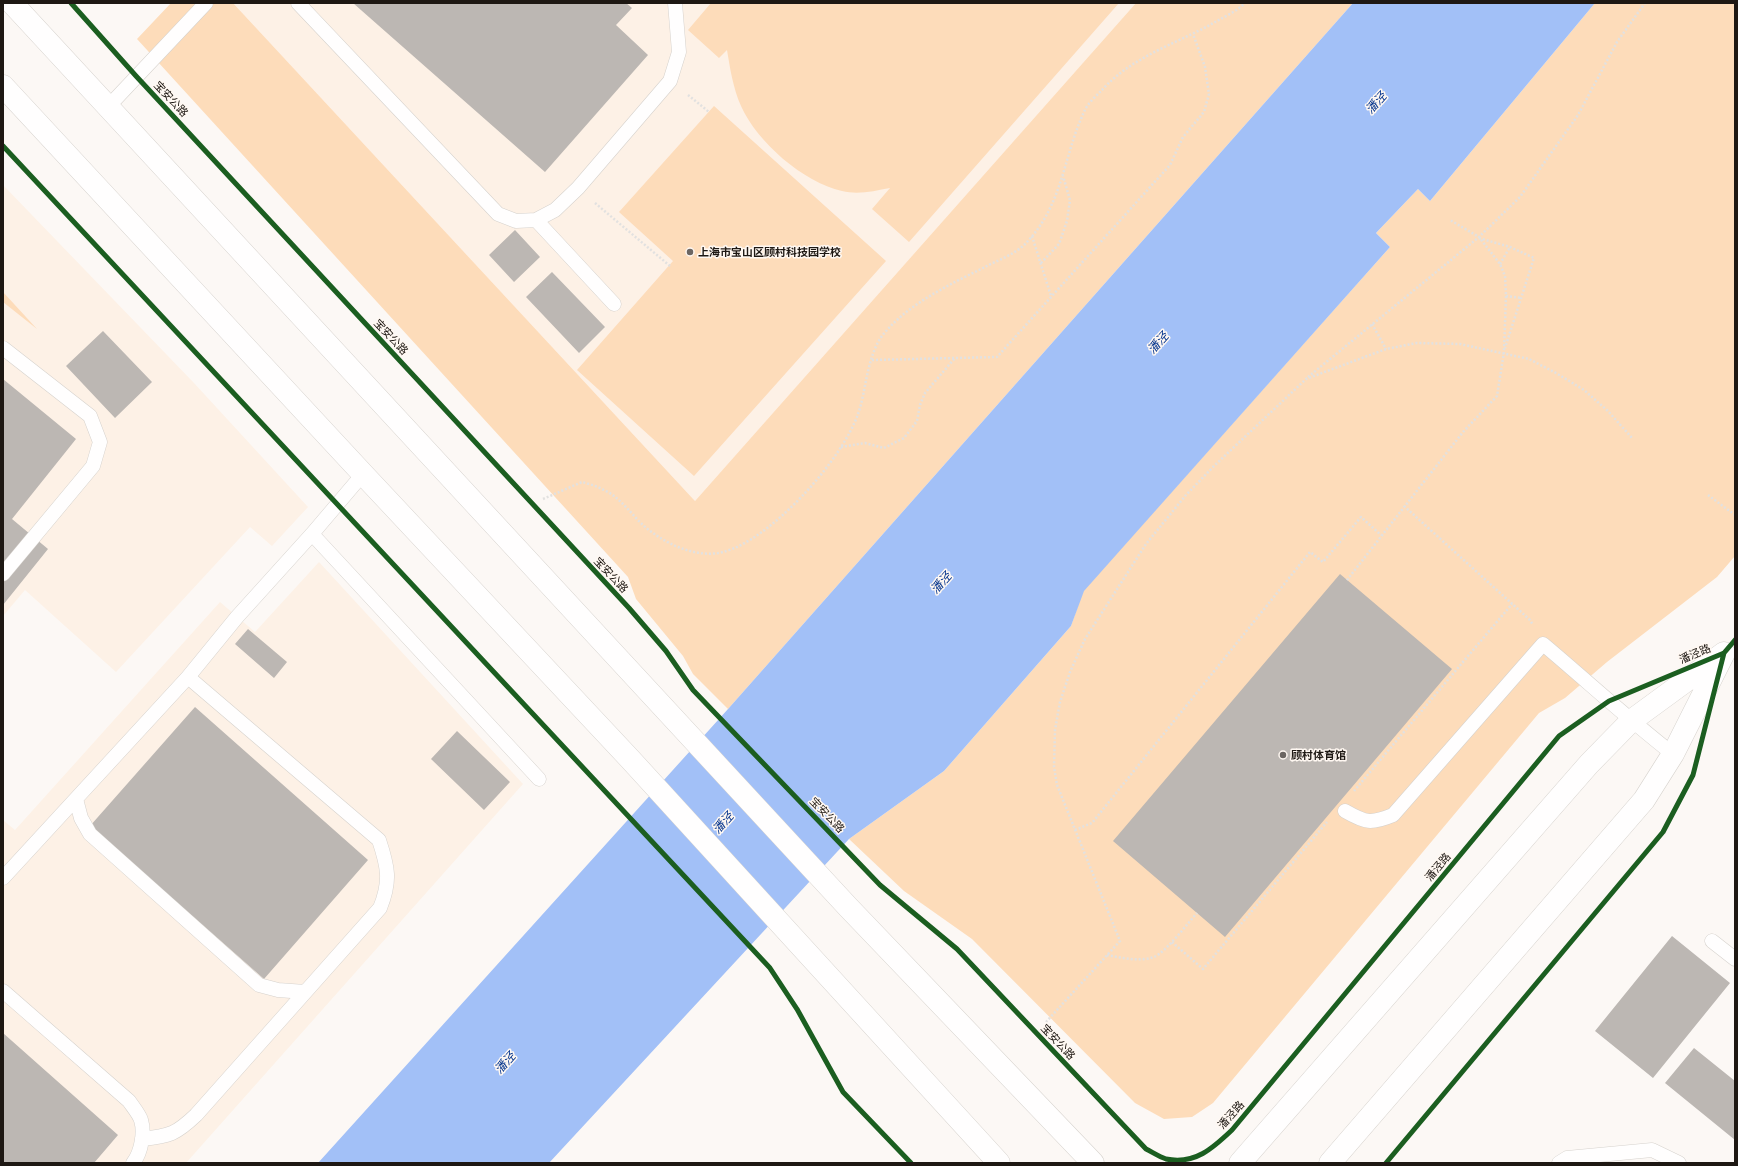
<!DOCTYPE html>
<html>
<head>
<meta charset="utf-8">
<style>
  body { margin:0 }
  #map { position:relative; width:1738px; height:1166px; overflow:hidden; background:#fcf8f5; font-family:Ubuntu,sans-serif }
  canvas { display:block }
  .frame { position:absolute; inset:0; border:4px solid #1e1813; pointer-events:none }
</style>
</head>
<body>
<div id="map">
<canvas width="1738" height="1166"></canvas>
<div class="frame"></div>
</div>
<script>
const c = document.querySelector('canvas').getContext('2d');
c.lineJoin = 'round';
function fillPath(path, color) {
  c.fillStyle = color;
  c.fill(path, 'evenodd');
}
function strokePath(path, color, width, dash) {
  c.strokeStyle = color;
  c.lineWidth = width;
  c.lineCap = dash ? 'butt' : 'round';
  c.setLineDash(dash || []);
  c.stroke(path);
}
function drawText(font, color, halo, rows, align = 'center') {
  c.font = font + ' Ubuntu,"Noto Sans SC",sans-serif';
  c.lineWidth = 3;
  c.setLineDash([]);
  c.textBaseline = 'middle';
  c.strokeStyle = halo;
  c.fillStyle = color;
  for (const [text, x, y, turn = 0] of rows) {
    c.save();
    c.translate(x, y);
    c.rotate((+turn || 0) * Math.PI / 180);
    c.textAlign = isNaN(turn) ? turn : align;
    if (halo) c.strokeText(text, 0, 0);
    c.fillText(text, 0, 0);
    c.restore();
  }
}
const built = new Path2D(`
  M 233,3 L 1136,3 L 695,501 Z
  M 3,185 L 194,383 L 308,507 L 272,546 L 250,527 L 116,672 L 25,590 L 3,616 Z
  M 319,562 L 523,784 L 186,1163 L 3,1163 L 3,820 L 15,830 L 220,602 L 255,632 Z`);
const green = new Path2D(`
  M 171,3 L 233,3 L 695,501 L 1136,3 L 1353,3 L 728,709 L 693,674 L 683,656 L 636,599 L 628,577 L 137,39 Z
  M 711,3 L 1119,3 L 909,242 L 872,209 L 890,188 C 874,191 858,195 842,191 C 803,182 757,142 741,106 C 733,88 730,68 727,50 L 719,58 L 688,30 Z
  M 1595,3 L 1735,3 L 1735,556 L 1717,577 L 1607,662 L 1565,698 L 1539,713 L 1213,1103 L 1192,1117 L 1164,1119 L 1135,1103 L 972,939 L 904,891 L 849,839 L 944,771 L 1071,626 L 1083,591 L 1390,247 L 1376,233 L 1418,189 L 1430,201 Z
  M 714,106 L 886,261 L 694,476 L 577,370 L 673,261 L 619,212 Z
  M 3,292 L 37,329 L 3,302 Z`);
const water = new Path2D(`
  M 1353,3 L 1595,3 L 1430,201 L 1418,189 L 1376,233 L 1390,247 L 1084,591 L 1071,626 L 944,771 L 849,839 L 549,1163 L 318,1163 L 728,709 Z`);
const building = new Path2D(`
  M 353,3 L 626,3 L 632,8 L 616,25 L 648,55 L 545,172 Z
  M 515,230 L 540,257 L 514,282 L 489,255 Z
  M 552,272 L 605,327 L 579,353 L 526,297 Z
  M 103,331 L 152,382 L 115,418 L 66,366 Z
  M 3,379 L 76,439 L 12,519 L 48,549 L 3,605 Z
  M 1340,574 L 1452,669 L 1225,937 L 1113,841 Z
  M 248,629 L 287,662 L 274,678 L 235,644 Z
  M 195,707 L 368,860 L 264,979 L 90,826 Z
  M 457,731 L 510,782 L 484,810 L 431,759 Z
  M 1672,936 L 1730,983 L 1653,1078 L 1595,1031 Z
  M 3,1033 L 118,1135 L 94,1163 L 3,1163 Z
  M 1694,1048 L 1735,1081 L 1735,1140 L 1665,1083 Z`);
const path = new Path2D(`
  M 688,95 L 709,112
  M 595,203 L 670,266
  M 1032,236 L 1051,296
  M 1479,238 L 1510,247 L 1534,258 L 1505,348
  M 1041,263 L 1059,244 L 1067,221 L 1070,200 L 1063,176
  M 1500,264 L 1510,247
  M 1506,296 L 1521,298
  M 1372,324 L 1386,349
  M 872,360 L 997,357 L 1170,165 L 1183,137 L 1204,112 L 1209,94 L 1205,67 L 1193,34
  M 1308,377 L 1479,237 L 1520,197 L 1578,115 L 1617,42 L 1645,3
  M 841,447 L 865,443 L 884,448 L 904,438 L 917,421 L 920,405 L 925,393 L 955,358
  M 1708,495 L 1735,515
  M 543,499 L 582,482 C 589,484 597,486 604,490 C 621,498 630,513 643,525 C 663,543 696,559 723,552 C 771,540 842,460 858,414 C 866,392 867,356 882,336 C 907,304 949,285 985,267 C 998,260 1016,254 1026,243 C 1063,205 1063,157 1084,112 C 1087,104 1096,96 1102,90 C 1132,56 1179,43 1217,21 C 1226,16 1237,11 1245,3
  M 1404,506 L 1530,620 L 1533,625
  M 1347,580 L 1463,432 L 1497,396 L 1504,352 L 1506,296 L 1505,276 L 1500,264 L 1479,237 L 1450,220
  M 1354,791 L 1512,604
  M 1075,830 L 1092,823 L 1310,552 L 1323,562 L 1361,517 L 1381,535
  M 1172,942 L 1203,969 L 1327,822
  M 1107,955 C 1122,958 1139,962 1154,957 C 1166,952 1188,923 1197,913
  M 1046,1022 L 1120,941 L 1057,785 L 1054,767 L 1055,730 L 1060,702 L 1070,672 L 1085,639 L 1146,544 L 1186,495 L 1213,467 L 1306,379 L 1386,349 L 1417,343 L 1460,344 L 1529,359 L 1556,373 L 1584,390 L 1608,411 L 1632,438`);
const lane = new Path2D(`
  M 298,3 L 498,214 L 516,221 L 536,220 L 555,210 L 578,188 L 670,81 L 679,52 L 675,3
  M 107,108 L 206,3
  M 536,220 L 614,304
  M 3,348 L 90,416 L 100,442 L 93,466 L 3,574
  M 312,534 L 539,779
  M 76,799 L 81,818 L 90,834 L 259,985 L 278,990 L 305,992
  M 1345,811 C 1366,823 1371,824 1393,815 L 1543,644 C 1587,681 1628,719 1673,754
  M 3,878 L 188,677 L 237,617 L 312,534 L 363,474
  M 1712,941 L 1735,959
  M 3,991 L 129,1101 C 133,1107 139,1114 141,1120 C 145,1133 141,1153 133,1163
  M 142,1139 C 170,1136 176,1134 196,1115 L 380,908 C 391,881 388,867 379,840 L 188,677
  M 1559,1163 L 1567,1158 L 1652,1150 L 1679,1163`);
const street = new Path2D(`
  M 1240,1163 L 1589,764 L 1631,721 L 1724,653 L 1673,754 L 1644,800 L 1330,1163`);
const primary = new Path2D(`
  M 12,3 L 848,907 L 1093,1163
  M 3,86 L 363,474 L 630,759 L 999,1163`);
const cycleway = new Path2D(`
  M 71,3 L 136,76 L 629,608 L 666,651 L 693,690 L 880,885 L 957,949 L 1146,1149 C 1152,1152 1160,1157 1166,1159 C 1195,1165 1213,1148 1232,1130 L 1559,736 L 1609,701 L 1724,653
  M 3,146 L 770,968 L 797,1009 L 843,1092 L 911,1163
  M 1386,1163 L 1663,832 L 1693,775 L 1724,653 L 1735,640`);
const markers = [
  [690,252,4,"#6c6662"],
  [1283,755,4,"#6c6662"]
];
const streetNames = [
  ["宝安公路",171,99,47],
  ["宝安公路",391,337,47],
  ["宝安公路",611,575,47],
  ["潘泾路",1695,654,-23],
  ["宝安公路",827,815,46],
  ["潘泾路",1438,867,-50],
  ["宝安公路",1058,1042,47],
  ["潘泾路",1231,1115,-48]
];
const poiNames = [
  ["上海市宝山区顾村科技园学校",698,252],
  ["顾村体育馆",1291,755]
];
const waterNames = [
  ["潘泾",1376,103,-48],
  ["潘泾",1158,343,-48],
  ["潘泾",941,583,-48],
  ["潘泾",723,823,-48],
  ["潘泾",505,1063,-48]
];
fillPath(built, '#fdf1e6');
fillPath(green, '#fddcba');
fillPath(water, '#a2c0f7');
fillPath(building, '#bcb7b3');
strokePath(lane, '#d6d2cd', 15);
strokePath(street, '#d6d2cd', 23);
strokePath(primary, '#d6d2cd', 23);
strokePath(path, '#e2e1e0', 2.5, [2, 2]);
strokePath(lane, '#fffefe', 14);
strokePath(street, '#fffefe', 22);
strokePath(primary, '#fffefe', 22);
strokePath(cycleway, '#1b5e20', 5);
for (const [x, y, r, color] of markers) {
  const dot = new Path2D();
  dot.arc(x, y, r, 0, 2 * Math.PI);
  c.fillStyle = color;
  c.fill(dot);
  strokePath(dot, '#fff8f2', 1.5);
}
drawText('11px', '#1e1813', '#fff8f2', streetNames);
drawText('bold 11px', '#1e1813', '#fff8f2', poiNames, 'left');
drawText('italic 12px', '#02328c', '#fff8f2', waterNames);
</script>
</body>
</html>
